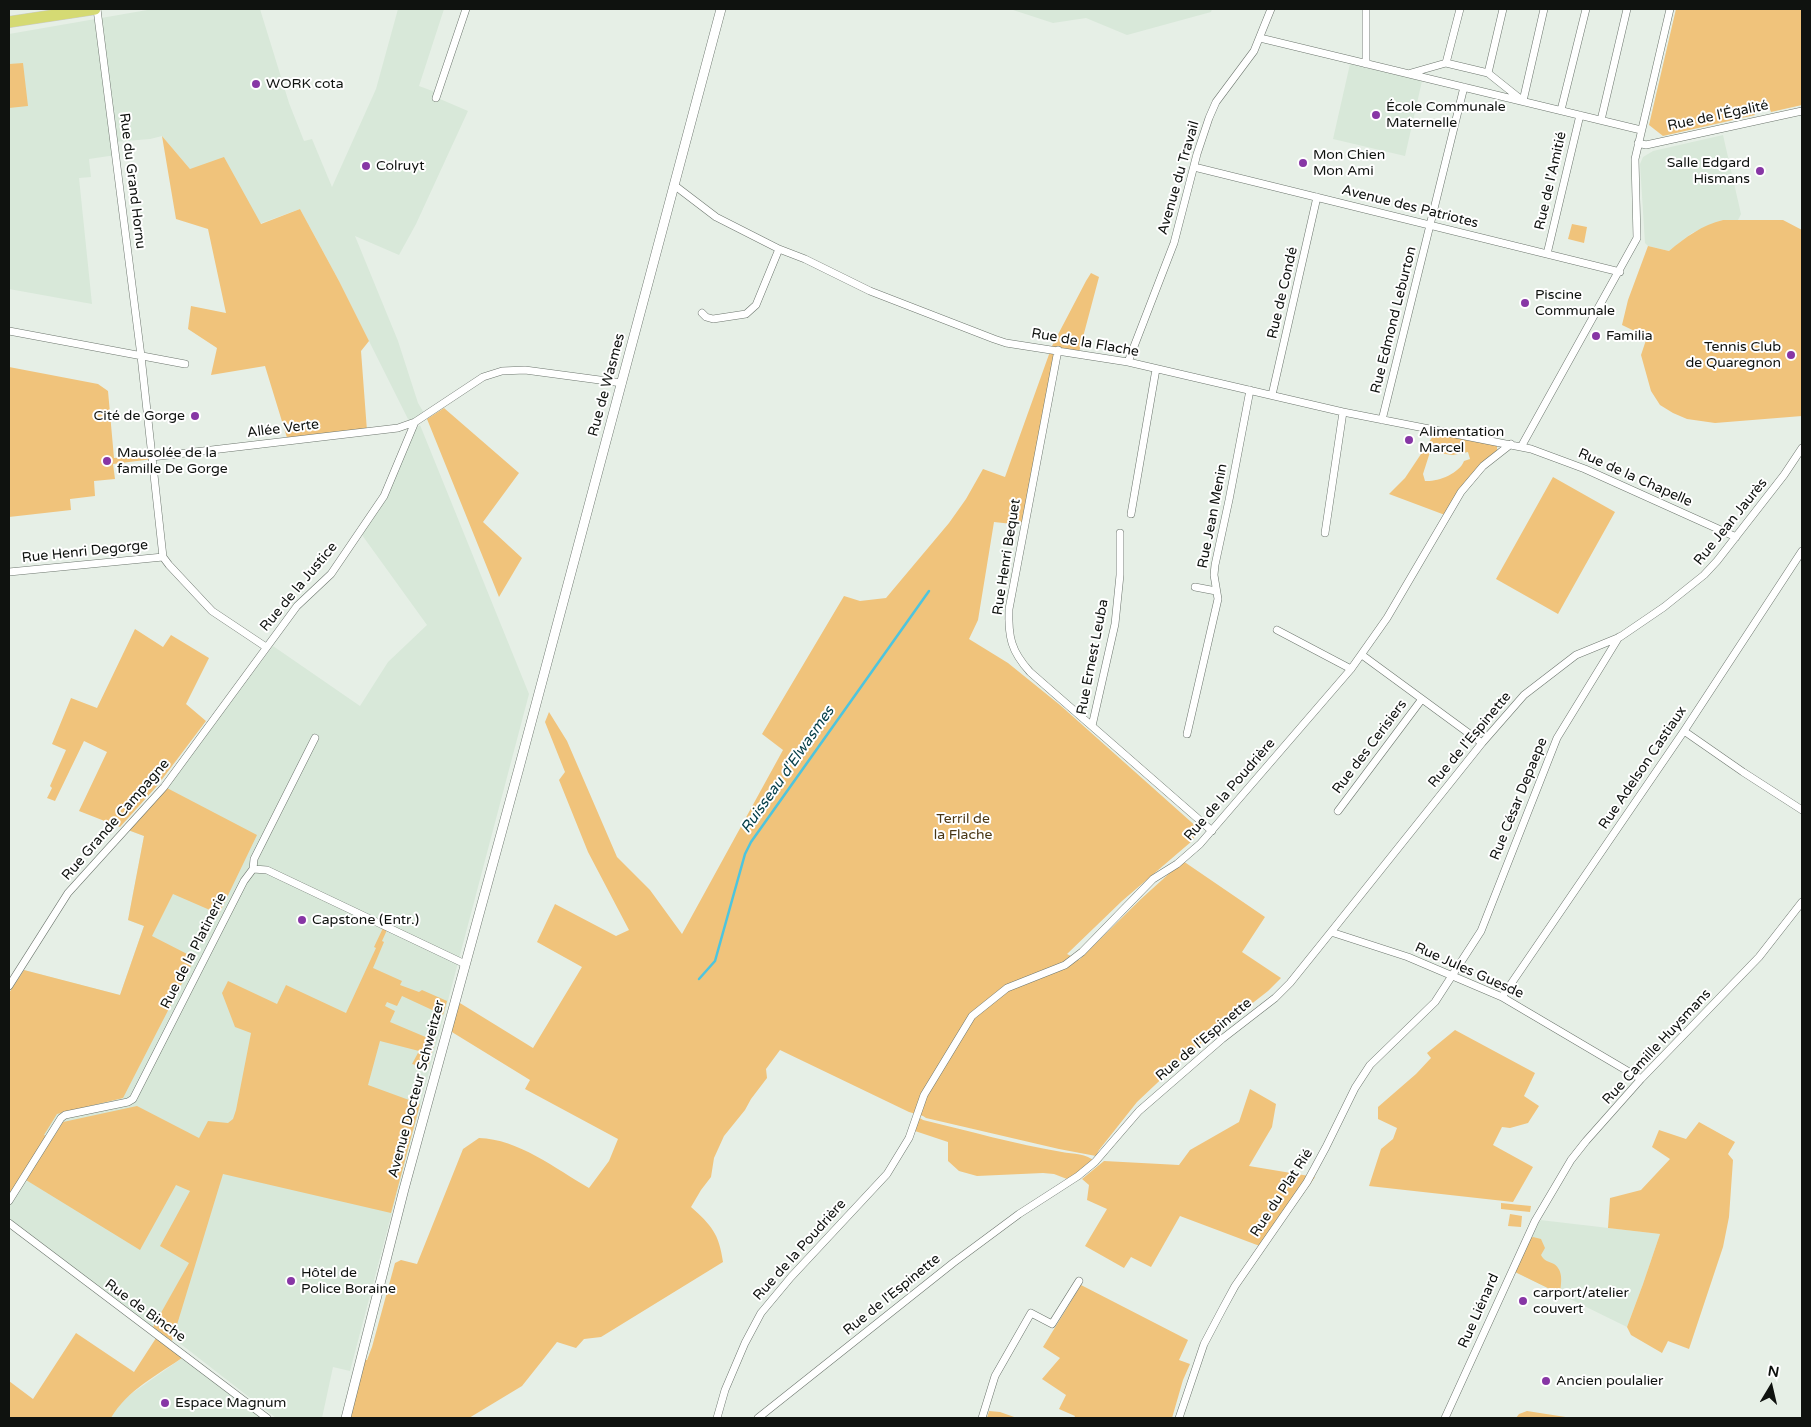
<!DOCTYPE html>
<html>
<head>
<meta charset="utf-8">
<style>
  body { margin:0 }
  #map { position:relative; width:1811px; height:1427px; overflow:hidden; background:#e6efe6; font-family:"Varela Round",sans-serif }
  canvas { display:block }
  .frame { position:absolute; inset:0; border:10px solid #0f120f; pointer-events:none }
  .north { position:absolute; left:1746px; top:1362px; width:50px; height:50px; -webkit-text-stroke:4px #fff; paint-order:stroke; rotate:9deg; font-size:14px; font-weight:700; line-height:20px; text-align:center; color:#0f120f }
  .north::after { content:''; display:block; margin:auto; width:18px; height:22px; background:#0f120f; clip-path:polygon(50% 0,100% 100%,50% 72%,0 100%) }
</style>
</head>
<body>
<div id="map">
<canvas width="1811" height="1427"></canvas>
<div class="frame"></div>
<div class="north">N</div>
</div>
<script>
const c = document.querySelector('canvas').getContext('2d');
c.lineJoin = 'round';
function fillPath(path, color) {
  c.fillStyle = color;
  c.fill(path, 'evenodd');
}
function strokePath(path, color, width, dash) {
  c.strokeStyle = color;
  c.lineWidth = width;
  c.lineCap = dash ? 'butt' : 'round';
  c.setLineDash(dash || []);
  c.stroke(path);
}
function drawText(font, color, halo, rows, align = 'center') {
  c.font = font + ' "Varela Round",sans-serif';
  c.lineWidth = 4;
  c.setLineDash([]);
  c.textBaseline = 'middle';
  c.strokeStyle = halo;
  c.fillStyle = color;
  for (const [text, x, y, turn = 0] of rows) {
    c.save();
    c.translate(x, y);
    c.rotate((+turn || 0) * Math.PI / 180);
    c.textAlign = isNaN(turn) ? turn : align;
    if (halo) c.strokeText(text, 0, 0);
    c.fillText(text, 0, 0);
    c.restore();
  }
}
const built = new Path2D(`
  M 153,9 L 260,9 L 289,103 L 304,141 L 312,139 L 332,187 L 376,89 L 398,9 L 444,9 L 419,86 L 438,93 L 440,99 L 468,111 L 416,224 L 399,255 L 355,236 L 398,341 L 418,403 L 424,413 L 409,421 L 339,281 L 300,209 L 259,224 L 190,169 L 162,136 L 150,139 L 114,142 L 116,155 L 89,159 L 91,177 L 79,178 L 92,304 L 9,289 L 9,34 Z
  M 1010,9 L 1212,9 L 1211,12 L 1127,35 L 1086,18 L 1053,23 Z
  M 1350,64 L 1422,81 L 1405,156 L 1333,139 Z
  M 1723,135 L 1741,214 L 1738,220 L 1723,220 L 1692,233 L 1669,251 L 1648,246 L 1645,243 L 1640,164 L 1643,157 L 1653,151 Z
  M 420,425 L 529,694 L 350,1371 L 333,1367 L 322,1418 L 276,1418 L 173,1338 L 156,1338 L 9,1228 L 9,993 L 24,970 L 120,995 L 144,926 L 128,920 L 144,836 L 128,830 L 167,788 L 273,646 L 360,706 L 388,662 L 427,625 L 362,535 L 386,500 L 414,430 Z
  M 1540,1220 L 1660,1234 L 1643,1284 L 1627,1327 L 1515,1272 Z
  M 185,1356 L 267,1418 L 111,1418 L 117,1407 L 128,1396 Z`);
const green = new Path2D(`
  M 1676,9 L 1802,9 L 1802,105 L 1771,112 L 1768,104 L 1759,106 L 1759,110 L 1755,111 L 1755,115 L 1663,136 L 1649,125 Z
  M 23,63 L 28,106 L 9,108 L 9,64 Z
  M 162,136 L 190,169 L 224,157 L 261,224 L 300,209 L 339,281 L 369,341 L 361,351 L 367,431 L 288,441 L 265,366 L 211,375 L 217,348 L 188,329 L 191,306 L 226,313 L 208,229 L 176,219 Z
  M 1723,220 L 1783,220 L 1802,230 L 1802,416 L 1715,423 L 1687,419 L 1673,413 L 1660,405 L 1651,391 L 1641,355 L 1647,337 L 1622,325 L 1628,300 L 1648,246 L 1669,251 C 1686,237 1702,225 1723,220 Z
  M 1572,224 L 1587,227 L 1584,243 L 1568,239 Z
  M 1091,273 L 1099,277 L 1079,352 L 1056,348 L 1022,525 L 994,522 L 978,620 L 969,639 L 1008,663 L 1060,705 L 1199,829 L 1192,841 L 1122,901 L 1067,954 L 1079,960 L 1141,899 L 1183,861 L 1265,917 L 1242,952 L 1281,978 L 1268,991 L 1190,1052 L 1137,1102 L 1099,1150 L 1096,1156 L 1059,1149 L 926,1118 L 923,1116 L 909,1112 L 780,1050 L 766,1069 L 767,1078 L 751,1099 L 745,1110 L 724,1136 L 714,1158 L 711,1177 L 701,1190 L 691,1207 C 711,1225 719,1233 723,1262 L 601,1337 L 584,1339 L 576,1348 L 557,1342 L 522,1386 L 469,1418 L 346,1418 L 361,1359 L 367,1360 L 372,1347 L 395,1263 L 401,1260 L 417,1264 L 463,1149 L 479,1138 C 518,1139 556,1169 589,1188 L 609,1161 L 618,1139 L 525,1089 L 530,1080 L 447,1029 L 455,1000 L 533,1048 L 582,967 L 537,942 L 555,904 L 616,936 L 629,930 L 588,852 L 559,780 L 565,772 L 545,722 L 549,712 L 567,741 L 617,857 L 650,890 L 682,934 L 783,750 L 762,734 L 844,596 L 860,601 L 886,598 L 949,523 L 966,499 L 983,469 L 1005,477 L 1052,346 L 1086,281 Z
  M 9,367 L 98,384 L 108,391 L 114,458 L 152,454 L 153,459 L 113,464 L 115,479 L 94,481 L 95,496 L 70,499 L 71,510 L 9,517 Z
  M 444,408 L 519,473 L 483,522 L 522,558 L 499,597 L 427,419 Z
  M 1435,433 L 1497,445 L 1497,452 L 1445,515 L 1389,494 L 1405,478 ZM 1430,452 L 1453,455 L 1468,452 L 1470,459 L 1464,461 C 1459,474 1437,482 1425,481 L 1423,474 Z
  M 1553,477 L 1615,512 L 1558,614 L 1496,579 Z
  M 135,629 L 163,647 L 171,635 L 209,658 L 186,704 L 206,721 L 157,786 L 120,827 L 79,811 L 107,752 L 84,741 L 55,801 L 47,798 L 52,788 L 50,786 L 66,750 L 52,744 L 71,698 L 97,708 Z
  M 167,788 L 257,835 L 219,914 L 173,894 L 152,936 L 195,958 L 123,1098 L 57,1114 L 44,1135 L 48,1137 L 9,1201 L 9,993 L 24,970 L 120,995 L 144,926 L 128,920 L 144,836 L 128,830 Z
  M 383,928 L 387,930 L 382,941 L 384,942 L 373,968 L 402,981 L 400,985 L 419,992 L 422,990 L 447,1001 L 443,1015 L 402,996 L 397,1006 L 387,1002 L 385,1006 L 395,1011 L 390,1022 L 435,1041 L 428,1068 L 412,1064 L 419,1051 L 380,1041 L 368,1085 L 420,1104 L 391,1213 L 223,1174 L 172,1341 L 153,1327 L 189,1263 L 160,1246 L 190,1191 L 176,1185 L 140,1250 L 26,1180 L 63,1122 L 137,1106 L 199,1138 L 208,1121 L 228,1123 L 233,1119 L 236,1110 L 251,1033 L 235,1027 L 222,993 L 228,981 L 277,1004 L 286,985 L 346,1013 L 376,948 L 374,947 Z
  M 1455,1030 L 1535,1073 L 1524,1096 L 1539,1106 L 1528,1123 L 1510,1128 L 1502,1127 L 1493,1145 L 1533,1167 L 1513,1202 L 1369,1186 L 1381,1149 L 1393,1139 L 1397,1128 L 1378,1119 L 1378,1107 L 1416,1074 L 1431,1058 L 1427,1053 Z
  M 1250,1089 L 1276,1104 L 1272,1127 L 1249,1166 L 1315,1177 L 1265,1248 L 1180,1216 L 1151,1267 L 1131,1257 L 1124,1268 L 1085,1246 L 1107,1209 L 1087,1200 L 1089,1185 L 1082,1179 L 1104,1161 L 1179,1165 L 1190,1150 L 1239,1122 Z
  M 917,1116 L 923,1120 C 969,1131 1015,1144 1062,1152 C 1073,1154 1087,1153 1095,1162 L 1067,1179 L 1054,1174 L 1043,1173 L 977,1176 L 959,1171 L 948,1161 L 948,1142 L 912,1130 Z
  M 1699,1122 L 1735,1142 L 1728,1154 L 1733,1160 L 1729,1217 L 1723,1247 L 1689,1349 L 1668,1341 L 1662,1353 L 1631,1335 L 1627,1327 L 1643,1284 L 1660,1234 L 1608,1228 L 1610,1198 L 1641,1190 L 1670,1159 L 1652,1147 L 1659,1130 L 1686,1139 Z
  M 1501,1203 L 1531,1206 L 1530,1212 L 1501,1209 Z
  M 1510,1214 L 1522,1216 L 1521,1227 L 1508,1226 Z
  M 1533,1237 L 1541,1239 L 1545,1248 L 1541,1255 C 1544,1261 1548,1261 1554,1264 C 1564,1271 1561,1283 1560,1294 L 1515,1272 L 1531,1238 Z
  M 1081,1285 L 1188,1340 L 1179,1360 L 1190,1364 L 1183,1380 L 1172,1418 L 1074,1418 L 1075,1416 L 1059,1409 L 1066,1395 L 1042,1379 L 1060,1358 L 1043,1347 Z
  M 76,1333 L 134,1372 L 158,1335 L 185,1356 C 159,1374 127,1390 111,1418 L 9,1418 L 9,1381 L 33,1399 Z
  M 989,1411 L 1000,1412 L 1017,1418 L 987,1418 Z
  M 1527,1411 L 1572,1418 L 1516,1418 L 1519,1414 Z`);
const stream = new Path2D(`
  M 699,979 L 715,961 L 745,854 L 751,842 L 929,591`);
const minor = new Path2D(`
  M 97,9 L 141,356 L 163,557 L 169,565 L 212,611 L 266,647
  M 1366,9 L 1366,64
  M 1260,38 L 1641,130
  M 1446,63 L 1460,9
  M 1411,73 L 1446,63 L 1488,73 L 1523,101 L 1544,9
  M 1488,73 L 1503,9
  M 436,98 L 466,9
  M 1561,110 L 1586,9
  M 1601,120 L 1627,9
  M 1638,143 L 1646,145 L 1802,111
  M 1194,167 L 1620,272
  M 674,185 L 716,217 L 779,249 L 805,259 L 870,291 L 994,339 L 1006,343 L 1128,362 L 1343,412 L 1531,449 L 1585,469 L 1736,537
  M 1547,254 L 1580,115
  M 702,313 L 706,317 L 713,319 L 746,314 L 756,305 L 779,249
  M 9,331 L 185,364
  M 1058,350 L 1009,609 C 1008,637 1011,651 1030,672 L 1212,831
  M 1128,362 L 1174,243 L 1197,154 L 1209,118 L 1216,102 L 1254,51 L 1271,9
  M 1272,395 L 1317,197
  M 1382,420 L 1464,87
  M 1521,447 L 1637,238 L 1635,159 L 1670,9
  M 152,457 L 398,428 L 415,422
  M 1131,514 L 1156,369
  M 1325,533 L 1343,412
  M 9,572 L 163,557
  M 1195,587 L 1216,591
  M 1277,630 L 1351,669
  M 1362,655 L 1482,743
  M 1092,726 L 1115,624 L 1120,575 L 1120,533
  M 1684,731 L 1743,772 L 1802,810
  M 1187,734 L 1218,599 L 1214,575 L 1215,565 L 1229,500 L 1250,390
  M 1338,811 L 1422,699
  M 253,869 L 254,859 L 315,738
  M 1331,932 L 1408,957 L 1502,997 L 1641,1079
  M 9,986 L 68,893 L 164,787 L 297,606 L 331,574 L 384,496 L 415,422 L 483,377 L 502,371 L 525,370 L 622,383
  M 1502,997 L 1684,731 L 1802,551
  M 9,1201 L 61,1118 L 65,1115 L 128,1102 L 133,1099 L 244,881 L 253,869 L 267,870 L 465,964
  M 9,1223 L 267,1418
  M 717,1418 L 725,1390 L 745,1343 L 761,1313 L 791,1277 L 887,1174 L 909,1138 L 924,1095 L 972,1016 L 1007,988 L 1065,965 L 1082,952 L 1153,879 L 1177,864 L 1200,844 L 1351,669 L 1387,618 L 1461,492 L 1483,466 L 1511,444
  M 758,1418 L 953,1263 L 1019,1214 L 1078,1176 L 1095,1162 L 1139,1111 L 1222,1039 L 1275,998 L 1290,983 L 1331,932 L 1482,743 L 1524,695 L 1576,655 L 1620,637 L 1664,607 L 1704,575 L 1717,561 L 1784,475 L 1802,448
  M 982,1418 L 995,1376 L 1031,1313 L 1052,1324 L 1079,1281
  M 1179,1418 L 1204,1344 L 1223,1308 L 1235,1286 L 1307,1182 L 1326,1147 L 1355,1088 L 1370,1065 L 1435,1002 L 1481,931 L 1557,738 L 1619,637
  M 1445,1418 L 1535,1221 L 1571,1160 L 1586,1141 L 1641,1079 L 1759,957 L 1802,902`);
const tertiary = new Path2D(`
  M 346,1418 L 404,1189 L 519,768 L 721,9`);
const primary = new Path2D(`
  M 9,22 L 95,9`);
const markers = [
  [256,84,5,"#8736a5"],
  [1376,115,5,"#8736a5"],
  [1303,163,5,"#8736a5"],
  [366,166,5,"#8736a5"],
  [1760,171,5,"#8736a5"],
  [1525,303,5,"#8736a5"],
  [1596,336,5,"#8736a5"],
  [1791,355,5,"#8736a5"],
  [195,416,5,"#8736a5"],
  [1409,440,5,"#8736a5"],
  [107,461,5,"#8736a5"],
  [302,920,5,"#8736a5"],
  [291,1281,5,"#8736a5"],
  [1523,1301,5,"#8736a5"],
  [1546,1381,5,"#8736a5"],
  [165,1403,5,"#8736a5"]
];
const poiNames = [
  ["WORK cota",266,84],
  ["École Communale",1386,107],
  ["Maternelle",1386,123],
  ["Mon Chien",1313,155],
  ["Mon Ami",1313,171],
  ["Salle Edgard",1750,163,"right"],
  ["Hismans",1750,179,"right"],
  ["Colruyt",376,166],
  ["Piscine",1535,295],
  ["Communale",1535,311],
  ["Familia",1606,336],
  ["Tennis Club",1781,347,"right"],
  ["de Quaregnon",1781,363,"right"],
  ["Cité de Gorge",185,416,"right"],
  ["Alimentation",1419,432],
  ["Marcel",1419,448],
  ["Mausolée de la",117,453],
  ["famille De Gorge",117,469],
  ["Capstone (Entr.)",312,920],
  ["Hôtel de",301,1273],
  ["Police Boraine",301,1289],
  ["carport/atelier",1533,1293],
  ["couvert",1533,1309],
  ["Ancien poulalier",1556,1381],
  ["Espace Magnum",175,1403]
];
const streetNames = [
  ["Rue de l'Égalité",1718,116,-12],
  ["Avenue du Travail",1179,178,-74],
  ["Rue du Grand Hornu",132,181,83],
  ["Rue de l'Amitié",1551,181,-77],
  ["Avenue des Patriotes",1410,207,14],
  ["Rue de Condé",1283,293,-77],
  ["Rue Edmond Leburton",1394,320,-76],
  ["Rue de la Flache",1085,343,10],
  ["Rue de Wasmes",607,385,-75],
  ["Allée Verte",283,429,-7],
  ["Rue de la Chapelle",1635,478,24],
  ["Rue Jean Menin",1213,516,-79],
  ["Rue Jean Jaurès",1731,522,-51],
  ["Rue Henri Degorge",85,552,-6],
  ["Rue Henri Bequet",1007,557,-81],
  ["Rue de la Justice",299,587,-50],
  ["Rue Ernest Leuba",1093,657,-79],
  ["Rue de l'Espinette",1470,740,-50],
  ["Rue des Cerisiers",1370,747,-53],
  ["Rue Adelson Castiaux",1643,768,-56],
  ["Rue de la Poudrière",1230,790,-49],
  ["Rue César Depaepe",1519,799,-68],
  ["Rue Grande Campagne",116,820,-49],
  ["Rue de la Platinerie",194,951,-63],
  ["Rue Jules Guesde",1469,971,24],
  ["Rue de l'Espinette",1204,1040,-40],
  ["Rue Camille Huysmans",1657,1047,-47],
  ["Avenue Docteur Schweitzer",417,1089,-75],
  ["Rue du Plat Rié",1282,1193,-57],
  ["Rue de la Poudrière",800,1250,-48],
  ["Rue de l'Espinette",892,1295,-39],
  ["Rue de Binche",145,1311,36],
  ["Rue Liénard",1479,1311,-66]
];
const parkNames = [
  ["Terril de",963,819],
  ["la Flache",963,835]
];
const waterNames = [
  ["Ruisseau d'Elwasmes",788,770,-55]
];
fillPath(built, '#d8e8d9');
fillPath(green, '#f0c37b');
strokePath(stream, '#4ec5de', 2.5);
strokePath(minor, '#6d766e', 8);
strokePath(tertiary, '#6d766e', 10);
strokePath(primary, '#cacbca', 12);
strokePath(minor, '#fff', 7);
strokePath(tertiary, '#fff', 9);
strokePath(primary, '#d5da73', 11);
for (const [x, y, r, color] of markers) {
  const dot = new Path2D();
  dot.arc(x, y, r, 0, 2 * Math.PI);
  c.fillStyle = color;
  c.fill(dot);
  strokePath(dot, '#fff', 2);
}
drawText('14px', '#0f120f', '#fff', poiNames, 'left');
drawText('14px', '#0f120f', '#fff', streetNames);
drawText('14px', '#493614', '#fff', parkNames);
drawText('italic 15px', '#08404a', '#fff', waterNames);
</script>
</body>
</html>
